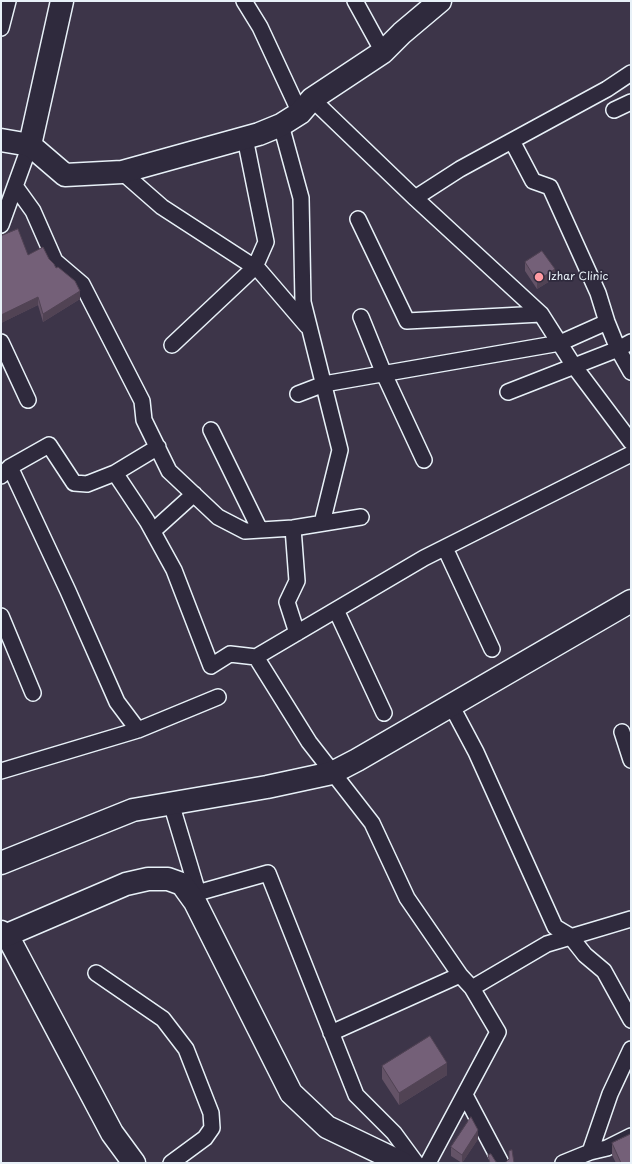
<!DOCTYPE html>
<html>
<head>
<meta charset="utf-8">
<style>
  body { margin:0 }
  #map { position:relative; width:632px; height:1164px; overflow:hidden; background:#3d3549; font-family:"Playpen Sans",sans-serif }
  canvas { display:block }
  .frame { position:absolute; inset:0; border:2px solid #e8f1f8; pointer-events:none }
</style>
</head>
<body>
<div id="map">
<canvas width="632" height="1164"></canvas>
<div class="frame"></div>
</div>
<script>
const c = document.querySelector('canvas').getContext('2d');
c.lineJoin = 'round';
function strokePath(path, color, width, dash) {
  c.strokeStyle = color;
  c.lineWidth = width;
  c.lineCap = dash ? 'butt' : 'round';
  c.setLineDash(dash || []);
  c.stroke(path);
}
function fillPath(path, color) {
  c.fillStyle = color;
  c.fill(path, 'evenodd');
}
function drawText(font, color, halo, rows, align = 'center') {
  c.font = font + ' "Playpen Sans",sans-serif';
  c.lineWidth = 3.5;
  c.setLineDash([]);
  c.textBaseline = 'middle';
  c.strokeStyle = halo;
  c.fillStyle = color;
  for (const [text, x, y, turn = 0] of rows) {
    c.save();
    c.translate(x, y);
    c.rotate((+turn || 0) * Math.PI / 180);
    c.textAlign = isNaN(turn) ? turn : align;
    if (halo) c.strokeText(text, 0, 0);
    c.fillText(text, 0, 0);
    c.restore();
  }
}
const street = new Path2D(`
  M 244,1 L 260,27 L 300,113
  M 355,1 L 383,52
  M 1,28 L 8,1
  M 312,99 L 415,198 L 541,314 L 574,366 L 631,442
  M 614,110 L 631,102
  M 281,125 L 301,198 L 303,302 L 340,450 L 322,523
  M 512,141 L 533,181 L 550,187 L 598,293 L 607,322 L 618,349 L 631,372
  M 122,172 L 162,207 L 259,270 L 307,326
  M 15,186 L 33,211 L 55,261 L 82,284 L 142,401 L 144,420 L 169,471 L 218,517 L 245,531 L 293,528 L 361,517
  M 415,198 L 460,169 L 607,89 L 631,73
  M 358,219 L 407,321 L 541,314
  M 1,225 L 30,145
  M 361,317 L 384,374 L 424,460
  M 1,342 L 28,400
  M 172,345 L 255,267 L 266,242 L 245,138
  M 508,392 L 618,349 L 631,342
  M 298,394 L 324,384 L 560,343 L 607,322
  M 211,430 L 260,530
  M 158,447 L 115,473 L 147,521 L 174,570 L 211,666 L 230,654 L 256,657 L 424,558 L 631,454
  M 10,467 L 68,591 L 117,702 L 138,730
  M 1,476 L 10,467 L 49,445 L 74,483 L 87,484 L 115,473
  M 293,528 L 297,581 L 287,602 L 297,633
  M 153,531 L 194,494
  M 445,548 L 492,649
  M 336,610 L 384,713
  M 1,616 L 33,693
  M 256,657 L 309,742 L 372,823 L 407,898 L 460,975 L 472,988 L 498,1032 L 428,1163
  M 451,705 L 476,752 L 555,927 L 570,936 L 585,955 L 604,971 L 631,1020
  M 622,732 L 631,760
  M 1,771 L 138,730 L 218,697
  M 171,803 L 198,893
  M 190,895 L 268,873 L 356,1095 L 394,1133 L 416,1163
  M 96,973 L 163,1019 L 186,1049 L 211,1113 L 212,1128 L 205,1138 L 171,1163
  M 472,988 L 547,944 L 631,919
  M 331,1033 L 460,975
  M 465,1095 L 501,1163
  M 590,1152 L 610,1094 L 631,1049
  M 563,1163 L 590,1152 L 607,1148 L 631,1136`);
const secondary = new Path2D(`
  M 1,140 L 30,145 L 65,175 L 122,172 L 259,134 L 281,125 L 300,113 L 312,99 L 383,52 L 402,33 L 440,1
  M 30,145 L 62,1
  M 1,863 L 133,810 L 267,787 L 332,773 L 357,760 L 631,601
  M 7,935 L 112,1133 L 134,1163`);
const primary = new Path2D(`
  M 1,932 L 7,935 L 126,884 L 148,879 L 168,879 L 182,884 L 195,902 L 291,1093 L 327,1127 L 402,1163`);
const wall = new Path2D(`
  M 1,236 L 28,255 L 49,259 L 56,268 L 80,299 L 43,322 L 38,305 L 1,323 Z
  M 525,262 L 555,278 L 537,289 L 525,271 Z
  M 382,1066 L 447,1075 L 399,1105 L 382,1079 Z
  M 478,1139 L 462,1163 L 451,1156 L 451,1147 Z
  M 612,1143 L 631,1163 L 616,1163 L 612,1155 Z`);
const shadedWall = new Path2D(`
  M 555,269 L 555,278 L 537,289 L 537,281 Z
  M 80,291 L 80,299 L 43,322 L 43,314 Z
  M 38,297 L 38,305 L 1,323 L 1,315 Z
  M 447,1063 L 447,1075 L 399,1105 L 399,1093 Z
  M 478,1130 L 478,1139 L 462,1163 L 462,1155 Z`);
const building = new Path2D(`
  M 18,229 L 28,255 L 43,247 L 49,259 L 54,264 L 56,268 L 58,267 L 75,281 L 80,291 L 43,314 L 38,297 L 1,315 L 1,236 Z
  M 542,251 L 555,269 L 537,281 L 525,262 Z
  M 430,1036 L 447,1063 L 399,1093 L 382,1066 Z
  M 471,1117 L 478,1130 L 462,1155 L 451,1147 Z
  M 631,1134 L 631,1163 L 621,1163 L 612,1143 Z
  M 512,1150 L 514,1163 L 504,1163 L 506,1162 L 509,1159 L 509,1151 Z
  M 491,1154 L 496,1162 L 499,1163 L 490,1163 L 488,1155 Z`);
const markers = [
  [539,277,5,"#ff9aa2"]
];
const poiNames = [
  ["Izhar Clinic",548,277]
];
strokePath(street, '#e8f1f8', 18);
strokePath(secondary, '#e8f1f8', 25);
strokePath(primary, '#e8f1f8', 25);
strokePath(street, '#2f2a3d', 15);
strokePath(secondary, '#2f2a3d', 22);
strokePath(primary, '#2f2a3d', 22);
fillPath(wall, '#645367');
fillPath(shadedWall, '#514354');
fillPath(building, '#746078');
strokePath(building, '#514354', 1);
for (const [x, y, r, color] of markers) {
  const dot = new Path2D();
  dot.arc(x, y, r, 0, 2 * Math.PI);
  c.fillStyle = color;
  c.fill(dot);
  strokePath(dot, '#2f2a3d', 1.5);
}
drawText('11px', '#e8f1f8', '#2f2a3d', poiNames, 'left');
</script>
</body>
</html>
